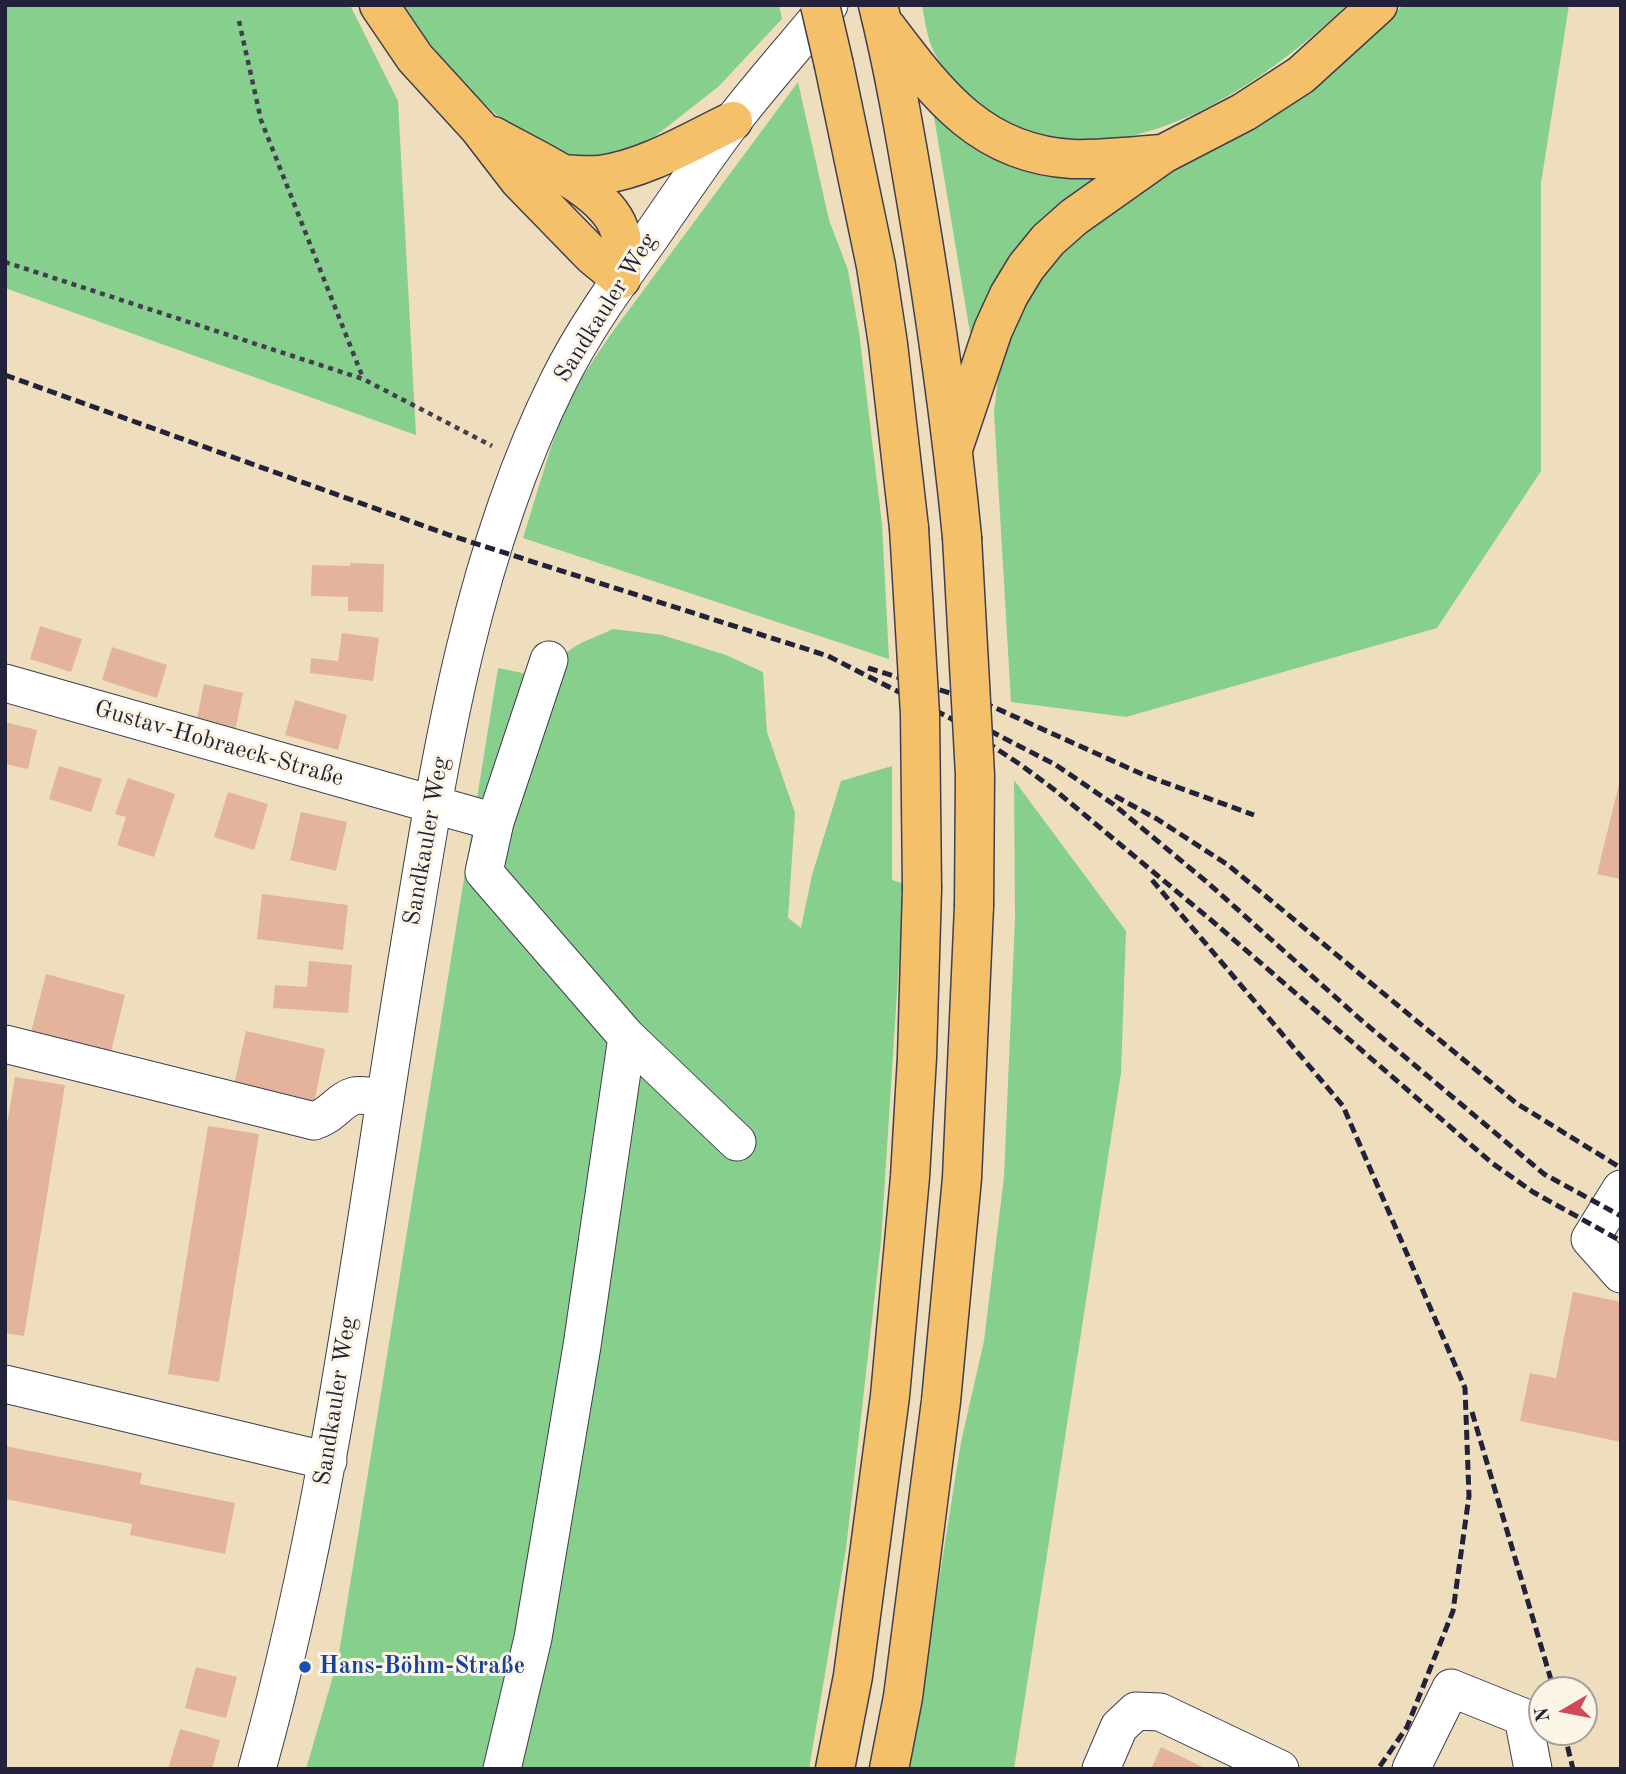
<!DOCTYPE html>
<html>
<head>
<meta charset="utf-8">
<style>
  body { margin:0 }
  #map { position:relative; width:1626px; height:1774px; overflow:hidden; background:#eedebd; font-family:"Old Standard TT",serif }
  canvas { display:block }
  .frame { position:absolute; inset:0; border:7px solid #22223b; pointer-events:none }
  .north { position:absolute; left:1528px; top:1676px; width:70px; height:70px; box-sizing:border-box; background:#fcf5e5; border:2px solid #a5a1a1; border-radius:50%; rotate:260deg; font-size:19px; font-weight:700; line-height:28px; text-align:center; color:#22223b }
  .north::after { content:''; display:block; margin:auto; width:24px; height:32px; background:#d1495b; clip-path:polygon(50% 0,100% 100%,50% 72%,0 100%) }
</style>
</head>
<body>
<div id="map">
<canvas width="1626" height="1774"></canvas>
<div class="frame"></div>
<div class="north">N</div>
</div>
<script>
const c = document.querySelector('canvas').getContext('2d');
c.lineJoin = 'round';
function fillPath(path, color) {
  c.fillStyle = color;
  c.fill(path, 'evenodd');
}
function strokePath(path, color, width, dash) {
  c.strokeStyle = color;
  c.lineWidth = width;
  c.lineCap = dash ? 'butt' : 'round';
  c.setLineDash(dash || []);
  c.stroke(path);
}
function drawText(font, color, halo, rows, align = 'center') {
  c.font = font + ' "Old Standard TT",serif';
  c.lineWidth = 6;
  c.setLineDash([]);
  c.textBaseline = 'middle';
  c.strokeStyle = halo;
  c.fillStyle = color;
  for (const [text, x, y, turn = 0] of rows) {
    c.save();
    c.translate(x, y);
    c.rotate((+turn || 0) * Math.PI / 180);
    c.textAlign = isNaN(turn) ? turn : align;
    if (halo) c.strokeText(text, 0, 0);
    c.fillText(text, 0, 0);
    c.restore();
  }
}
const green = new Path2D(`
  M 5,5 L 350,5 L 398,101 L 416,435 L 5,288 Z
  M 403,5 L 779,5 L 782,19 L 718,87 L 635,152 L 577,159 L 547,149 L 515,133 L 454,74 L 416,26 Z
  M 922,5 L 1347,5 C 1262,86 1113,190 996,116 C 972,101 947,78 934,52 C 927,39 925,20 922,5 Z
  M 1403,5 L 1569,5 L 1541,183 L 1541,471 L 1437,628 L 1126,717 L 1011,702 L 994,412 L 1000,361 L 1018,310 L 1043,270 L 1085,225 L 1147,185 L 1300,98 L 1370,40 Z
  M 798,82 L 829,220 L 848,270 L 859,332 L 882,524 L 889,659 L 523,538 L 550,450 L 563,414 L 582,377 L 611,334 Z
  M 933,111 L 1104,169 L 973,351 Z
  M 613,629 L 662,635 L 726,655 L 763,672 L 767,732 L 795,813 L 788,918 L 801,928 L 812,875 L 841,781 L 892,766 L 892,880 L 904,884 L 881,1241 L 846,1549 L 809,1769 L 306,1769 L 338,1659 L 498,668 L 552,679 C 561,645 584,643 613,629 Z
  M 1014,780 L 1126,931 L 1121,1073 L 1014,1769 L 909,1769 L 961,1442 L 984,1341 L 1004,1177 L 1015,918 Z`);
const building = new Path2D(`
  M 350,563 L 384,564 L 383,612 L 348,611 L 348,597 L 311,596 L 312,565 L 350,566 Z
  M 40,626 L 82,639 L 71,672 L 30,659 Z
  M 342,633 L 379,638 L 373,681 L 310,673 L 311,658 L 338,661 Z
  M 112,647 L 167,665 L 157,698 L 102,680 Z
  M 204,684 L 243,693 L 235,731 L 196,723 Z
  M 295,700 L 347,715 L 338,750 L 285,735 Z
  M 5,722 L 37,730 L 28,769 L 5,764 Z
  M 59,766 L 102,779 L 91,812 L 49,799 Z
  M 128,778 L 175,794 L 154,857 L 117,845 L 126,817 L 115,814 Z
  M 1620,780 L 1621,780 L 1621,879 L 1597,874 Z
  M 228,792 L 268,804 L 254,850 L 214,837 Z
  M 301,812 L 347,822 L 336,871 L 290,860 Z
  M 262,894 L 348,905 L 343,950 L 257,939 Z
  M 309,961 L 352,965 L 348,1013 L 273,1008 L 275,985 L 307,987 Z
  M 46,974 L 125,995 L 110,1056 L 30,1036 Z
  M 246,1031 L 325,1049 L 313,1108 L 233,1090 Z
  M 15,1077 L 65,1085 L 24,1336 L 5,1333 L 5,1135 Z
  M 208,1126 L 259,1134 L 219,1382 L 168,1374 Z
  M 1573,1292 L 1621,1302 L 1621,1442 L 1520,1421 L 1530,1373 L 1556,1378 Z
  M 5,1446 L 142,1473 L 140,1484 L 235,1503 L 225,1554 L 130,1535 L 132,1524 L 5,1499 Z
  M 196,1667 L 237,1677 L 226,1718 L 185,1708 Z
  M 180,1729 L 220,1740 L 212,1769 L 168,1769 Z
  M 1161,1747 L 1207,1769 L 1151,1769 Z`);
const path = new Path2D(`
  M 239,21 L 261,120 L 363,378
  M 5,262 L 363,379 L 492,446`);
const minor = new Path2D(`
  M 549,660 L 495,822 L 484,872 L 627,1037 L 737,1142
  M 5,683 L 495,822
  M 5,1044 L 314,1121 C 333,1115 339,1100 354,1096 C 362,1094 375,1097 384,1098
  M 1621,1189 L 1590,1239 L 1621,1274
  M 5,1384 L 328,1461
  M 257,1769 C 334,1495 365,1210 412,930 C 442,745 474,551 558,382 C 583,331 617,284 650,238 C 677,199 703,160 732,122 C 763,82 797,44 829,5
  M 502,1769 L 533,1638 L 582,1346 L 627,1037
  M 1101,1769 L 1119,1727 L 1136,1711 L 1160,1712 L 1280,1769
  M 1411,1769 L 1451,1688 L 1523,1717 L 1533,1769`);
const highway = new Path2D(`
  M 379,5 L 415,58 L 479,128 L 519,180 L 592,255 L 621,279
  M 878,5 C 894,69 905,134 916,199 C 935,311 951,424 962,537
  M 887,28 C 937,94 981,154 1072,159 C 1102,160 1133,156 1163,154
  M 834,65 L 876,266 L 888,344 L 909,528
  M 493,136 C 529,157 605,188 619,229 C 625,245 621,263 621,279
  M 561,174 C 574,175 587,176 600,175 C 646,169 691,141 733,121
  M 953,449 L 993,330 L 1009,295 L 1026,267 L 1048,240 L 1074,217 L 1163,154 L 1244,112 L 1301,75 L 1378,5
  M 835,1769 L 853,1676 L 890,1396 L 910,1177 L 917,1057 L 922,889
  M 889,1769 L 903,1697 L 941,1401 L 962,1178 L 974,906`);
const rail = new Path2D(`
  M 5,375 L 449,535 L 828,656 L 950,718 L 1021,765 L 1056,791 L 1211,920 L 1492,1163 L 1533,1192 L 1621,1241
  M 868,668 L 989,705 L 1144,775 L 1254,815
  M 963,717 L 1056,765 L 1113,804 L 1208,883 L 1360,1019 L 1544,1174 L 1621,1216
  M 1115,796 L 1157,819 L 1228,865 L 1516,1103 L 1621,1168
  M 1152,880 L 1343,1106 L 1465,1388 L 1469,1496 L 1453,1611 L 1407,1727 L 1378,1769
  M 1472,1412 L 1554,1690
  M 1564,1732 L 1573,1769`);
const highwayBridge = new Path2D(`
  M 820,5 L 834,65
  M 909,528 L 920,714 L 922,889
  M 962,537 L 975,775 L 974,906`);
const markers = [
  [305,1667,7,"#1a4fb4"]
];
const streetNames = [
  ["Sandkauler Weg",606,308,-58],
  ["Gustav-Hobraeck-Straße",219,744,16],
  ["Sandkauler Weg",427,841,-80],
  ["Sandkauler Weg",336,1401,-81]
];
const transitNames = [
  ["Hans-Böhm-Straße",319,1667]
];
fillPath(green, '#86cf8c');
fillPath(building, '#e3b49b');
strokePath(minor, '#413e4e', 39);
strokePath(highway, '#413e4e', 41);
strokePath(path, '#413e4e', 4.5, [5, 5]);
strokePath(minor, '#fff', 37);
strokePath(highway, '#f4c16a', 38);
strokePath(rail, '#22223b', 5, [10, 5]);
strokePath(highwayBridge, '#413e4e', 41, []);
strokePath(highwayBridge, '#f4c16a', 38);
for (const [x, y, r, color] of markers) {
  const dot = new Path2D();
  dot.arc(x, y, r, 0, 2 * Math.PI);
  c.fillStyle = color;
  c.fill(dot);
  strokePath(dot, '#fcf5e5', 2.5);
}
drawText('24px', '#22223b', '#fcf5e5', streetNames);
drawText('bold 24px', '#164399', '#fcf5e5', transitNames, 'left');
</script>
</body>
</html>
